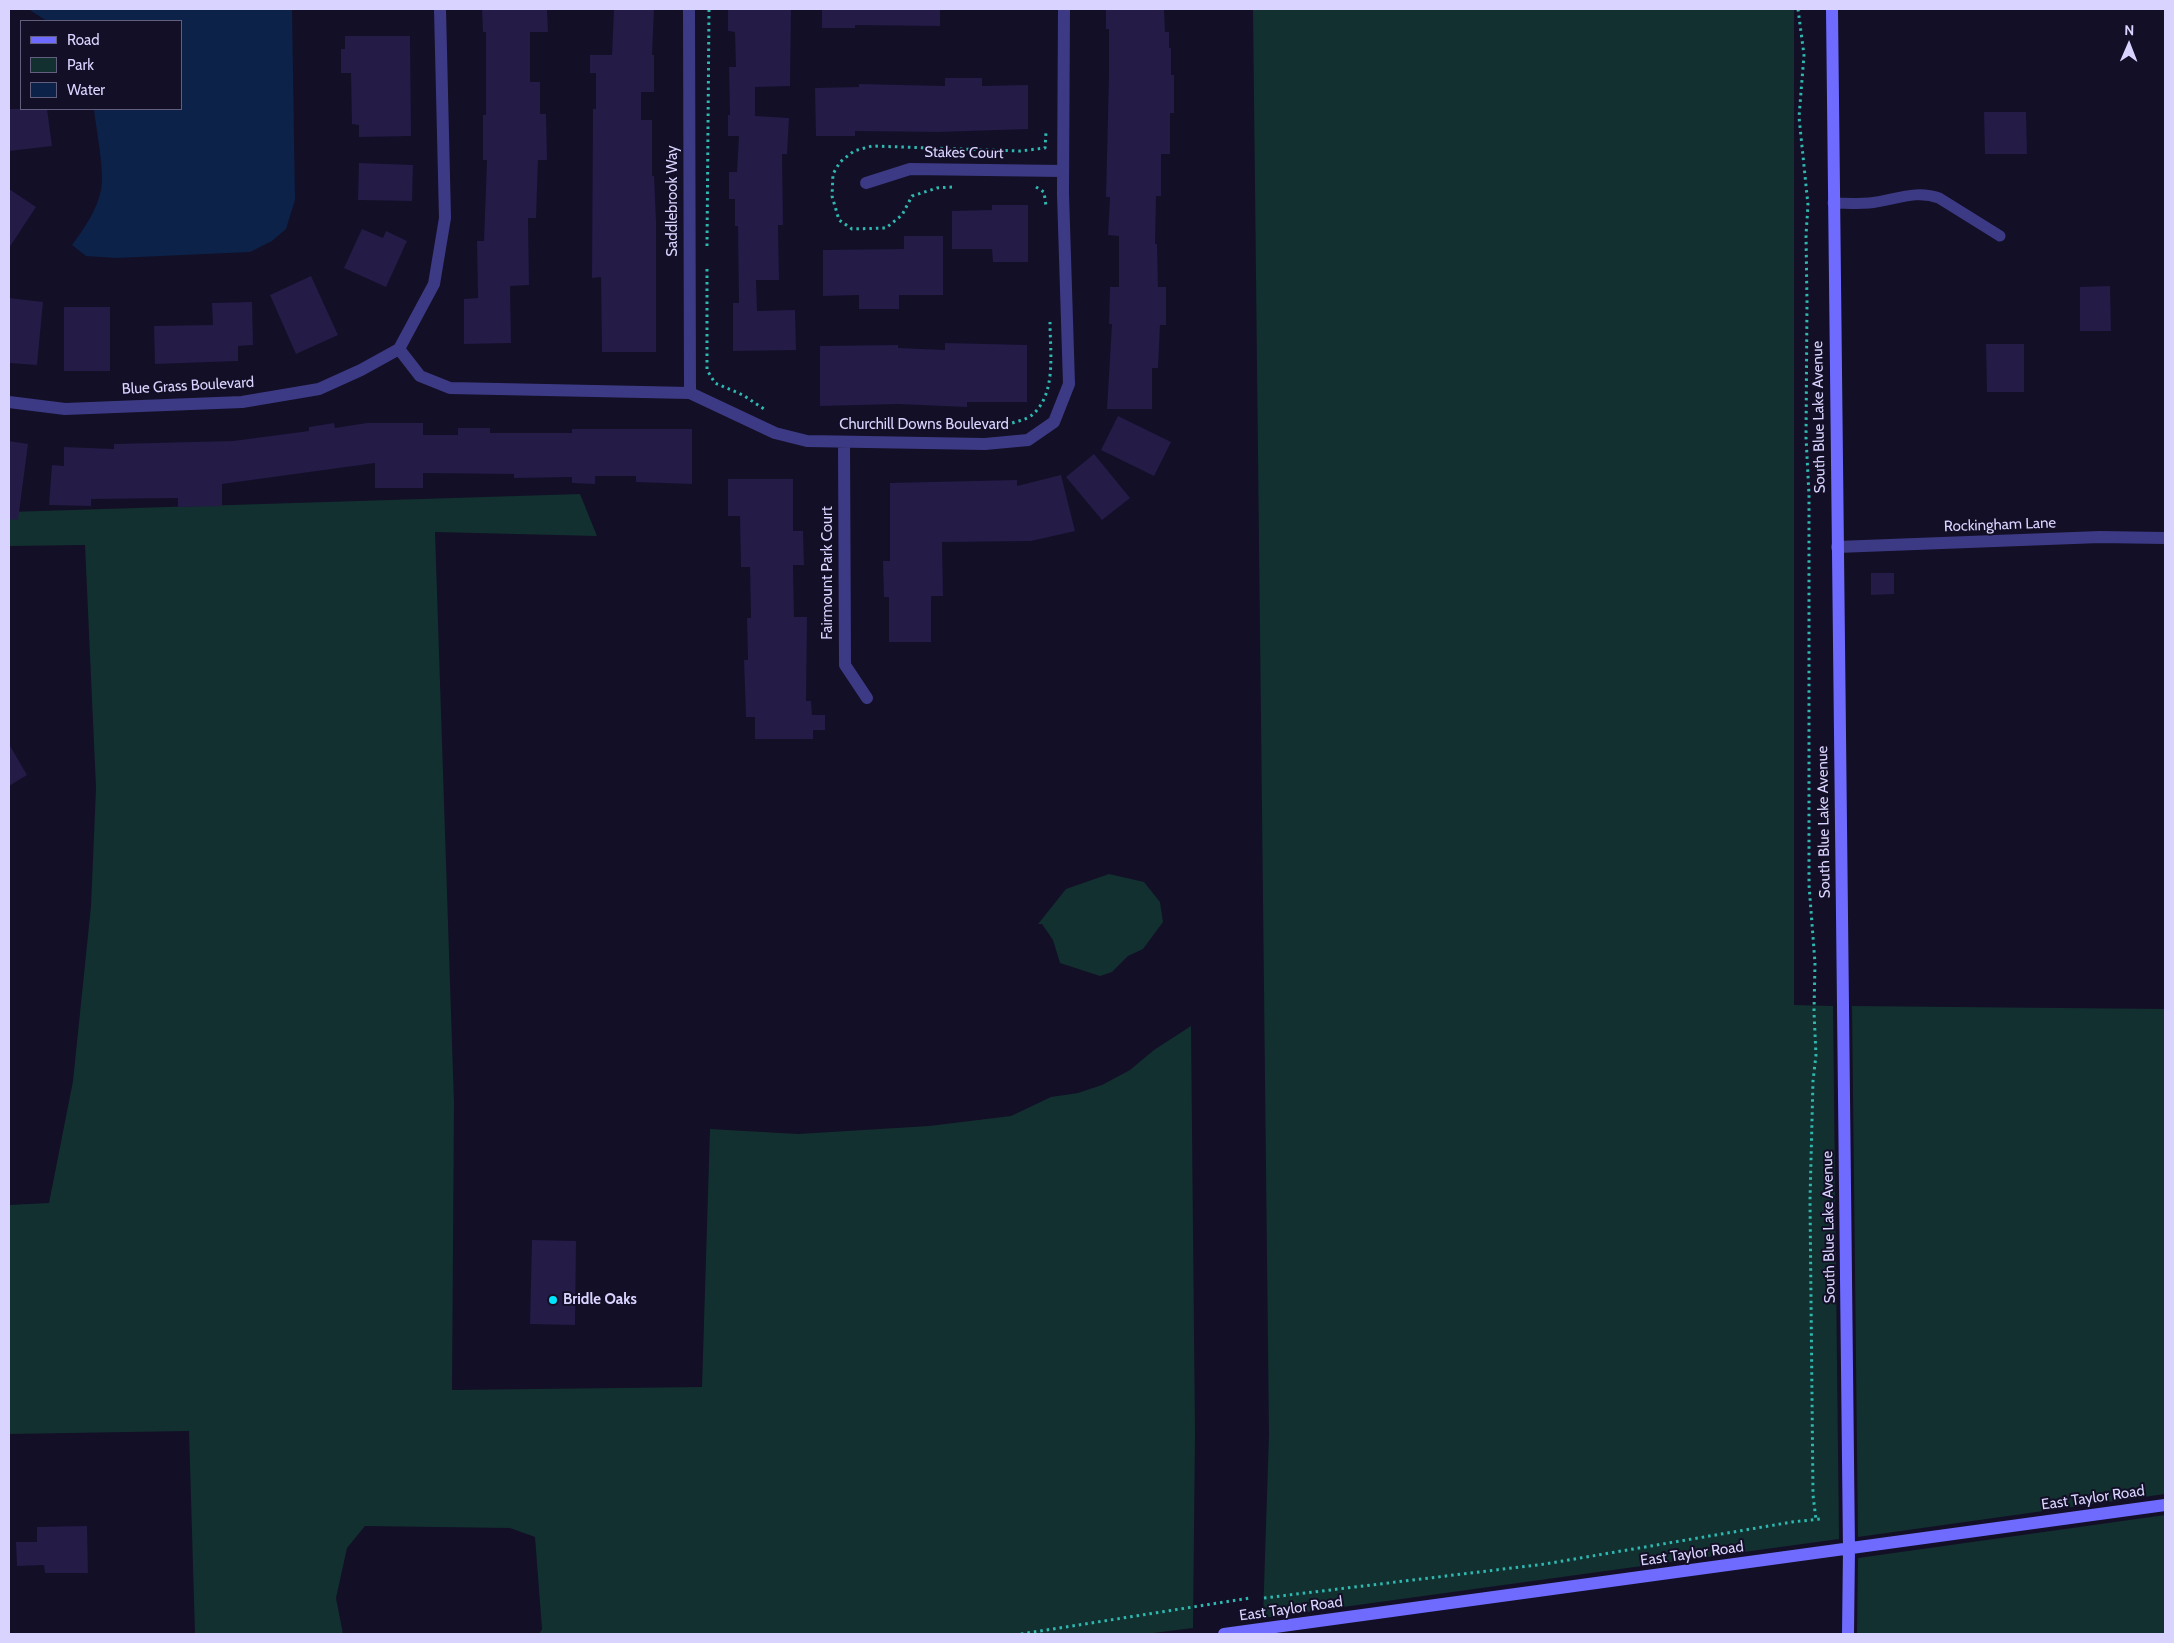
<!DOCTYPE html>
<html>
<head>
<meta charset="utf-8">
<style>
  body { margin:0 }
  #map { position:relative; width:2174px; height:1643px; overflow:hidden; background:#130f26; font-family:Cabin,sans-serif }
  canvas { display:block }
  .frame { position:absolute; inset:0; border:10px solid #d9d4ff; pointer-events:none }
  .legend { position:absolute; left:20px; top:20px; width:162px; height:90px; box-sizing:border-box; background:#130f26; border:1px solid #625e7d; margin:0; padding:6px 9px; list-style:none; font-size:15px; color:#d9d4ff }
  .legend li { display:flex; align-items:center; gap:10px; height:25px }
  .legend b { width:25px; border:1px solid #625e7d }
  .north { position:absolute; left:2104px; top:20px; width:50px; height:50px; -webkit-text-stroke:4px #130f26; paint-order:stroke; rotate:1deg; font-size:14px; font-weight:700; line-height:20px; text-align:center; color:#d9d4ff }
  .north::after { content:''; display:block; margin:auto; width:18px; height:22px; background:#d9d4ff; clip-path:polygon(50% 0,100% 100%,50% 72%,0 100%) }
</style>
</head>
<body>
<div id="map">
<canvas width="2174" height="1643"></canvas>
<div class="frame"></div>
<ul class="legend">
<li><b style="height:6px;background:#6f6bff"></b>Road</li>
<li><b style="height:14px;background:#12302f"></b>Park</li>
<li><b style="height:14px;background:#0c2248"></b>Water</li>
</ul>
<div class="north">N</div>
</div>
<script>
const c = document.querySelector('canvas').getContext('2d');
c.lineJoin = 'round';
function fillPath(path, color) {
  c.fillStyle = color;
  c.fill(path, 'evenodd');
}
function strokePath(path, color, width, dash) {
  c.strokeStyle = color;
  c.lineWidth = width;
  c.lineCap = dash ? 'butt' : 'round';
  c.setLineDash(dash || []);
  c.stroke(path);
}
function drawText(font, color, halo, rows, align = 'center') {
  c.font = font + ' Cabin,sans-serif';
  c.lineWidth = 4;
  c.setLineDash([]);
  c.textBaseline = 'middle';
  c.strokeStyle = halo;
  c.fillStyle = color;
  for (const [text, x, y, turn = 0] of rows) {
    c.save();
    c.translate(x, y);
    c.rotate((+turn || 0) * Math.PI / 180);
    c.textAlign = isNaN(turn) ? turn : align;
    if (halo) c.strokeText(text, 0, 0);
    c.fillText(text, 0, 0);
    c.restore();
  }
}
const green = new Path2D(`
  M 1253,9 L 1794,9 L 1794,1005 L 1833,1006 L 1839,1539 L 1263,1618 L 1269,1434 Z
  M 580,494 L 597,536 L 435,532 L 454,1103 L 452,1390 L 702,1387 L 710,1129 L 798,1134 L 929,1126 L 1011,1116 L 1051,1097 L 1078,1093 L 1102,1085 L 1130,1070 L 1154,1050 L 1191,1026 L 1195,1433 L 1193,1628 L 1145,1634 L 539,1634 L 542,1629 L 535,1537 L 510,1528 L 365,1526 L 347,1548 L 336,1598 L 343,1634 L 195,1634 L 189,1431 L 9,1434 L 9,1205 L 49,1203 L 73,1081 L 91,906 L 96,788 L 85,545 L 9,546 L 9,512 Z
  M 1109,874 L 1144,882 L 1160,902 L 1163,922 L 1143,949 L 1128,956 L 1112,972 L 1100,976 L 1060,963 L 1053,940 L 1042,924 L 1038,924 L 1066,889 Z
  M 1852,1006 L 2165,1009 L 2165,1494 L 1858,1537 Z
  M 2165,1515 L 2165,1634 L 1857,1634 L 1858,1558 Z`);
const water = new Path2D(`
  M 28,9 L 292,9 L 295,200 L 286,229 L 272,241 L 250,252 L 116,258 L 86,256 L 72,245 C 84,229 97,210 101,190 C 105,172 96,129 94,109 L 181,109 L 181,21 L 47,21 Z`);
const building = new Path2D(`
  M 482,9 L 547,9 L 548,32 L 530,32 L 530,82 L 540,82 L 540,114 L 546,114 L 547,160 L 538,160 L 536,218 L 528,218 L 529,285 L 510,286 L 511,343 L 464,344 L 464,299 L 478,298 L 477,241 L 484,241 L 487,160 L 483,160 L 483,115 L 486,115 L 486,32 L 483,32 Z
  M 614,9 L 654,9 L 652,55 L 654,55 L 654,92 L 641,92 L 641,120 L 652,120 L 652,176 L 654,176 L 656,221 L 656,352 L 602,352 L 601,277 L 592,278 L 593,109 L 596,109 L 596,73 L 590,73 L 590,55 L 612,55 Z
  M 728,9 L 791,9 L 790,86 L 755,87 L 755,116 L 789,118 L 787,154 L 782,154 L 783,225 L 778,225 L 779,280 L 756,280 L 757,311 L 795,310 L 796,350 L 733,351 L 733,303 L 739,303 L 738,226 L 735,226 L 735,199 L 729,199 L 729,172 L 737,172 L 739,136 L 728,136 L 728,115 L 730,115 L 729,67 L 736,67 L 735,32 L 728,31 Z
  M 822,9 L 940,9 L 940,26 L 855,25 L 855,28 L 822,28 Z
  M 1106,9 L 1164,9 L 1165,32 L 1169,32 L 1169,48 L 1171,48 L 1171,75 L 1174,75 L 1174,113 L 1170,113 L 1170,154 L 1161,154 L 1161,196 L 1156,196 L 1155,244 L 1157,244 L 1158,287 L 1166,287 L 1166,325 L 1160,325 L 1158,368 L 1152,368 L 1152,409 L 1107,409 L 1112,324 L 1109,324 L 1110,287 L 1119,287 L 1119,236 L 1108,235 L 1110,197 L 1106,197 L 1109,75 L 1109,29 L 1106,29 Z
  M 345,36 L 410,36 L 411,136 L 359,137 L 359,125 L 352,124 L 351,73 L 341,73 L 341,49 L 345,49 Z
  M 945,78 L 982,78 L 982,86 L 1028,85 L 1028,129 L 939,132 L 855,131 L 855,136 L 816,136 L 815,88 L 859,87 L 859,84 L 945,86 Z
  M 9,109 L 47,109 L 52,146 L 9,151 Z
  M 1984,112 L 2026,112 L 2027,154 L 1985,154 Z
  M 359,163 L 413,165 L 412,201 L 358,200 Z
  M 9,189 L 36,207 L 9,248 Z
  M 992,205 L 1028,205 L 1028,262 L 993,262 L 992,249 L 952,249 L 952,211 L 992,210 Z
  M 362,229 L 383,238 L 386,231 L 407,241 L 386,287 L 344,268 Z
  M 904,236 L 943,236 L 943,295 L 899,295 L 899,309 L 859,309 L 859,295 L 823,296 L 823,250 L 904,249 Z
  M 311,276 L 338,335 L 296,354 L 270,295 Z
  M 2110,286 L 2111,331 L 2080,331 L 2080,287 Z
  M 9,298 L 43,302 L 37,365 L 9,363 Z
  M 252,302 L 253,345 L 238,346 L 238,361 L 155,364 L 154,326 L 213,325 L 212,303 Z
  M 64,307 L 110,307 L 110,371 L 64,371 Z
  M 945,343 L 1027,345 L 1027,402 L 967,402 L 967,407 L 898,404 L 820,406 L 820,346 L 898,345 L 898,348 L 945,350 Z
  M 1986,344 L 2024,344 L 2024,392 L 1987,392 Z
  M 1118,416 L 1171,442 L 1154,476 L 1101,450 Z
  M 334,423 L 335,428 L 367,423 L 423,423 L 423,435 L 458,435 L 458,428 L 490,428 L 490,433 L 572,433 L 572,429 L 692,429 L 692,484 L 636,482 L 636,476 L 595,476 L 595,484 L 572,483 L 572,477 L 514,478 L 514,474 L 423,473 L 423,488 L 375,488 L 375,463 L 222,484 L 222,506 L 178,507 L 178,498 L 91,499 L 91,506 L 49,505 L 52,465 L 64,466 L 64,447 L 114,449 L 114,444 L 233,441 L 309,431 L 309,427 Z
  M 9,441 L 28,444 L 18,520 L 9,519 Z
  M 1094,454 L 1130,498 L 1102,520 L 1066,477 Z
  M 1061,475 L 1075,531 L 1031,541 L 942,542 L 943,596 L 931,596 L 931,642 L 889,642 L 889,597 L 884,597 L 883,561 L 890,561 L 890,483 L 1017,480 L 1017,486 Z
  M 728,479 L 793,479 L 793,531 L 803,531 L 804,565 L 793,565 L 794,617 L 807,617 L 806,701 L 811,701 L 812,715 L 825,715 L 825,730 L 813,730 L 813,739 L 755,739 L 755,717 L 746,717 L 744,660 L 748,660 L 747,618 L 751,618 L 750,567 L 741,567 L 740,516 L 728,516 Z
  M 1871,573 L 1894,573 L 1894,594 L 1871,595 Z
  M 9,744 L 27,775 L 9,786 Z
  M 532,1240 L 576,1241 L 575,1325 L 530,1324 Z
  M 87,1526 L 88,1573 L 45,1573 L 44,1565 L 17,1566 L 16,1542 L 37,1542 L 37,1527 Z`);
const path = new Path2D(`
  M 1798,9 L 1804,55 L 1799,117 L 1808,205 L 1806,235 L 1807,302 L 1806,437 L 1809,495 L 1809,885 L 1815,963 L 1814,1012 L 1816,1055 L 1813,1081 L 1810,1200 L 1813,1495 L 1816,1520
  M 952,187 L 937,188 L 912,196 L 902,215 L 886,228 L 852,229 L 839,220 L 832,196 L 833,174 L 840,162 L 854,151 L 872,146 L 1020,151 L 1045,148 L 1046,132
  M 1036,187 L 1044,192 L 1046,206
  M 707,246 L 709,9
  M 707,269 L 707,370 L 715,383 L 743,395 L 764,409
  M 1006,425 C 1014,422 1026,420 1032,415 C 1057,394 1050,351 1050,322
  M 954,426 L 995,426
  M 1264,1598 L 1545,1564 L 1792,1522 L 1820,1519
  M 1021,1634 L 1250,1598`);
const lane = new Path2D(`
  M 1833,203 C 1845,203 1857,204 1869,203 C 1893,201 1915,189 1939,198 L 2000,236`);
const street = new Path2D(`
  M 689,9 L 690,393
  M 866,183 L 910,169 L 1063,171
  M 399,349 L 420,376 L 450,388 L 690,393 L 775,433 L 807,441 L 985,444 L 1028,440 L 1054,422 L 1069,384 L 1063,194 L 1064,9
  M 9,402 L 65,409 L 242,402 L 319,389 L 361,370 L 399,349 L 434,284 L 445,218 L 440,9
  M 844,442 L 845,665 L 867,698
  M 1837,547 L 2100,537 L 2165,538`);
const secondary = new Path2D(`
  M 1832,9 L 1849,1549 L 1848,1634
  M 1224,1634 L 2165,1505`);
const markers = [
  [553,1300,5,"#00e5ff"]
];
const streetNames = [
  ["Stakes Court",964,153,1],
  ["Saddlebrook Way",673,201,-90],
  ["Blue Grass Boulevard",188,386,-3],
  ["South Blue Lake Avenue",1819,417,-91],
  ["Churchill Downs Boulevard",924,425],
  ["Rockingham Lane",2000,525,-2],
  ["Fairmount Park Court",828,573,-90],
  ["South Blue Lake Avenue",1824,822,-91],
  ["South Blue Lake Avenue",1829,1227,-91],
  ["East Taylor Road",2093,1498,-8],
  ["East Taylor Road",1692,1554,-8],
  ["East Taylor Road",1291,1609,-8]
];
const poiNames = [
  ["Bridle Oaks",563,1300]
];
fillPath(green, '#12302f');
fillPath(water, '#0c2248');
fillPath(building, '#241b47');
strokePath(path, '#2fb8b0', 3, [2.5, 4]);
strokePath(lane, '#3d3a85', 11);
strokePath(street, '#3d3a85', 12);
strokePath(secondary, '#6f6bff', 12);
for (const [x, y, r, color] of markers) {
  const dot = new Path2D();
  dot.arc(x, y, r, 0, 2 * Math.PI);
  c.fillStyle = color;
  c.fill(dot);
  strokePath(dot, '#130f26', 2);
}
drawText('15px', '#d9d4ff', '#130f26', streetNames);
drawText('bold 15px', '#d9d4ff', '#130f26', poiNames, 'left');
</script>
</body>
</html>
